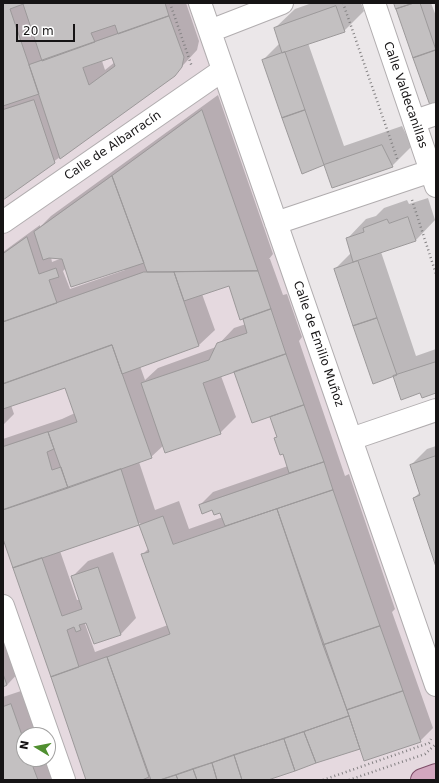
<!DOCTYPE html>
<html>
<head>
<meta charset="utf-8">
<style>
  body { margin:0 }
  #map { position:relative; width:439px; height:783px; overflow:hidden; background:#ebe7e9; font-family:"DejaVu Sans",sans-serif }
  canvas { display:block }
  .frame { position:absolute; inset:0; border:4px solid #161415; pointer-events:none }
  .north { position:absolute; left:16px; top:727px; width:40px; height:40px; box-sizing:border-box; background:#fff; border:1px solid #a2a1a1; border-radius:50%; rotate:280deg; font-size:11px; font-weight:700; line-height:16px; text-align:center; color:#161415 }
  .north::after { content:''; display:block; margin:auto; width:14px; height:18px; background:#508f30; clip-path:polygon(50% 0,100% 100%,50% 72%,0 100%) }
  .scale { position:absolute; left:16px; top:24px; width:59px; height:18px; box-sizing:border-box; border:2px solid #161415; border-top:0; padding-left:5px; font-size:12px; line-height:14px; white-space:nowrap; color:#161415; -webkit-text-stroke:3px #fff; paint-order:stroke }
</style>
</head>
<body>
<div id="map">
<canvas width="439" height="783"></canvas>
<div class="frame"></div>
<div class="north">N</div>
<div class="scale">20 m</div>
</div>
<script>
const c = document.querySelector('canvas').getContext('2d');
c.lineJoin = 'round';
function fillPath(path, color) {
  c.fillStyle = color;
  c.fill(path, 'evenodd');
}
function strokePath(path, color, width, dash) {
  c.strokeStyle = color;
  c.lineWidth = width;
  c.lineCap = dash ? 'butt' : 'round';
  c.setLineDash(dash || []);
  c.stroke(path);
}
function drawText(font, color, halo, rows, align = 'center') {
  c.font = font + ' "DejaVu Sans",sans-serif';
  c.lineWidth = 4;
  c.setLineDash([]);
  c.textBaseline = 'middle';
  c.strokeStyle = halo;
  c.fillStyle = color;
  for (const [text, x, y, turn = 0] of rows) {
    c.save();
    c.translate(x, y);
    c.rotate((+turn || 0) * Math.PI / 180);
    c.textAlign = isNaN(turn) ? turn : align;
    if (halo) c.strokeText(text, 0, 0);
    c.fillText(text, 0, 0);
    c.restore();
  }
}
const built = new Path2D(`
  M 3,3 L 200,3 L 436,685 L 436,775 L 422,780 L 3,780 ZM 24,735 L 48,735 L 48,759 L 24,759 Z`);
const shadow = new Path2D(`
  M 3,3 L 186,3 L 199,41 L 197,50 L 174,75 L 3,198 ZM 113,57 L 115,62 L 105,70 L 102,61 Z
  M 312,3 L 361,3 L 364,11 L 344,31 L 308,43 L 344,146 L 402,126 L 412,146 L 392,166 L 332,187 L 325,164 L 302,172 L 263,60 L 280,43 L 275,28 L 295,9 Z
  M 396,3 L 431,3 L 436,16 L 436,106 Z
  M 218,95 L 273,254 L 269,259 L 270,259 L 283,295 L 287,294 L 302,337 L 299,341 L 345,476 L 349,474 L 395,609 L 392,612 L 433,728 L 420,741 L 360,747 L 265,780 L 87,780 L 3,536 L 3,439 L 62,419 L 75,413 L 66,387 L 11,405 L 14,414 L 3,425 L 3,252 L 40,225 L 40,227 L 51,216 ZM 51,257 L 62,258 L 52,262 ZM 66,268 L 124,268 L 125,270 L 70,289 L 63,271 ZM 229,285 L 246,324 L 234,328 L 216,347 L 158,368 L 145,380 L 140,366 L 199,345 L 215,330 L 202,294 ZM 235,371 L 271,415 L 278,436 L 275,438 L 284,453 L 288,466 L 213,492 L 200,505 L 221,511 L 223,517 L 189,529 L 179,501 L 155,510 L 139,462 L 151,457 L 164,445 L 220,433 L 236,417 L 221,376 ZM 140,523 L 149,548 L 143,554 L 168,625 L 95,652 L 85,624 L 87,622 L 121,634 L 136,618 L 113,552 L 88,561 L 72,577 L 80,600 L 77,600 L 60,551 Z
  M 428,198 L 435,220 L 416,240 L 381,252 L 416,356 L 436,349 L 436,392 L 421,392 L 393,375 L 335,269 L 351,253 L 347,239 L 366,219 L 376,216 L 384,208 L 407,200 L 409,204 Z
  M 436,446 L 436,564 L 414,498 L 420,492 L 411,465 L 427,449 Z
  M 3,634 L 22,669 L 7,685 L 3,686 Z
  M 27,689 L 43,735 L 24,735 L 24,759 L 48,759 L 59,780 L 3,780 L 3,697 Z`);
const building = new Path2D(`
  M 3,3 L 26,3 L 10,9 L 39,94 L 3,106 Z
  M 26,3 L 165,3 L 169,16 L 118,34 L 115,25 L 91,33 L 95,42 L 42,61 L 23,4 Z
  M 394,3 L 414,3 L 396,9 Z
  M 414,3 L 420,3 L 436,50 L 413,58 L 396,9 Z
  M 336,6 L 345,32 L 282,53 L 274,28 Z
  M 169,16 L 184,57 L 182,67 L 175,76 L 60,159 L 29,65 ZM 112,58 L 115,66 L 89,85 L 83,68 Z
  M 436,50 L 436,107 L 431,108 L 413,58 Z
  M 285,52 L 305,110 L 282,118 L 262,60 Z
  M 34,100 L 55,163 L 3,200 L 3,110 Z
  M 202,110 L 258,271 L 147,272 L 112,176 Z
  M 305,110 L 324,165 L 302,174 L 282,118 Z
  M 382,145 L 393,167 L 332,188 L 324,165 Z
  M 112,176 L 144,263 L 71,287 L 62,259 L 49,258 L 43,260 L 34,232 Z
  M 408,217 L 416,241 L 353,262 L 346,238 L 364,232 L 363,228 L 387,219 L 389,223 Z
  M 27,237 L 39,274 L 56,268 L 59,277 L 49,280 L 57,303 L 3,322 L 3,254 Z
  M 358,261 L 377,318 L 353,326 L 334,269 Z
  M 258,271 L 271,309 L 240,320 L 229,286 L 184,301 L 174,272 Z
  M 144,272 L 174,272 L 199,346 L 122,374 L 112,345 L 3,384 L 3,322 Z
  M 271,309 L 286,354 L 203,383 L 221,434 L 165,453 L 141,383 L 209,360 L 217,343 L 247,333 L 243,319 Z
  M 377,318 L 397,375 L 373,384 L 353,326 Z
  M 112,345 L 152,458 L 68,488 L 48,432 L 77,422 L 65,388 L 3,409 L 3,384 Z
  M 286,354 L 304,405 L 252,423 L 234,372 Z
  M 436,362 L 436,393 L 422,398 L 420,393 L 401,400 L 393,376 Z
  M 304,405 L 324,462 L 289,473 L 283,454 L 280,455 L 274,438 L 277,437 L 270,417 Z
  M 48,432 L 54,449 L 47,452 L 52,470 L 61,467 L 68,488 L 3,510 L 3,447 Z
  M 436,456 L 436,567 L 413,498 L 420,495 L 410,465 Z
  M 324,462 L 333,490 L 225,526 L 220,513 L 214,515 L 212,510 L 202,514 L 199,505 Z
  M 121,469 L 139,525 L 13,568 L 3,539 L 3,510 Z
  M 333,490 L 380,626 L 323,645 L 277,509 Z
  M 277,509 L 349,716 L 176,775 L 160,780 L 151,780 L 107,657 L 170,634 L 141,554 L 149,552 L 139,525 L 163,516 L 173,544 Z
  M 42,558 L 62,616 L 82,609 L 71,576 L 98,567 L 121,635 L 94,644 L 86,623 L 79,625 L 81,630 L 76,632 L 74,627 L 67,630 L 79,667 L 51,677 L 13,568 Z
  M 380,626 L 403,691 L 347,710 L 323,645 Z
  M 107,657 L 149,777 L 142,780 L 86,780 L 51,677 Z
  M 3,674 L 7,685 L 3,687 Z
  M 403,691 L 421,742 L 364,761 L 347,710 Z
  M 11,704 L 24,741 L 24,759 L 30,759 L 38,780 L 3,780 L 3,707 Z
  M 349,716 L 360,749 L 316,763 L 304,732 Z
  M 304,732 L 316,763 L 295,771 L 284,739 Z
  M 284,739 L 295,771 L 268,780 L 242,780 L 234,755 Z
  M 234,755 L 242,780 L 217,780 L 212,763 Z
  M 212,763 L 217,780 L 197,780 L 193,769 Z
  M 193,769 L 197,780 L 178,780 L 176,775 Z
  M 176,775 L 178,780 L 160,780 Z`);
const path = new Path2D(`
  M 170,3 L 192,67
  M 343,3 L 398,161
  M 412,200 L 436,274
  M 323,780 L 429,743 L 431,739
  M 349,780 L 425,754 L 436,744`);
const minor = new Path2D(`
  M 200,3 L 436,685
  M 374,3 L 436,186
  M 210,31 L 282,3
  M 415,121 L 436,114
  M 3,222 L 223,70
  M 276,223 L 431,171
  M 351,439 L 436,410
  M 3,606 L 64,780`);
const primary = new Path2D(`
  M 422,780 L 436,775`);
const streetNames = [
  ["Calle Valdecanillas",405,95,71],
  ["Calle de Albarracín",113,146,-34],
  ["Calle de Emilio Muñoz",318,344,71]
];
fillPath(built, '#e5d9df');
fillPath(shadow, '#0003');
fillPath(building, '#c3c0c1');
strokePath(building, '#9c999a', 1);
strokePath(minor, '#b1adaf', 24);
strokePath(primary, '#7e4d68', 24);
strokePath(path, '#838082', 2.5, [1, 3]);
strokePath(minor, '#fff', 22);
strokePath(primary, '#d3a7bf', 22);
drawText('12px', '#161415', '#fff', streetNames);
</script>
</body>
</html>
